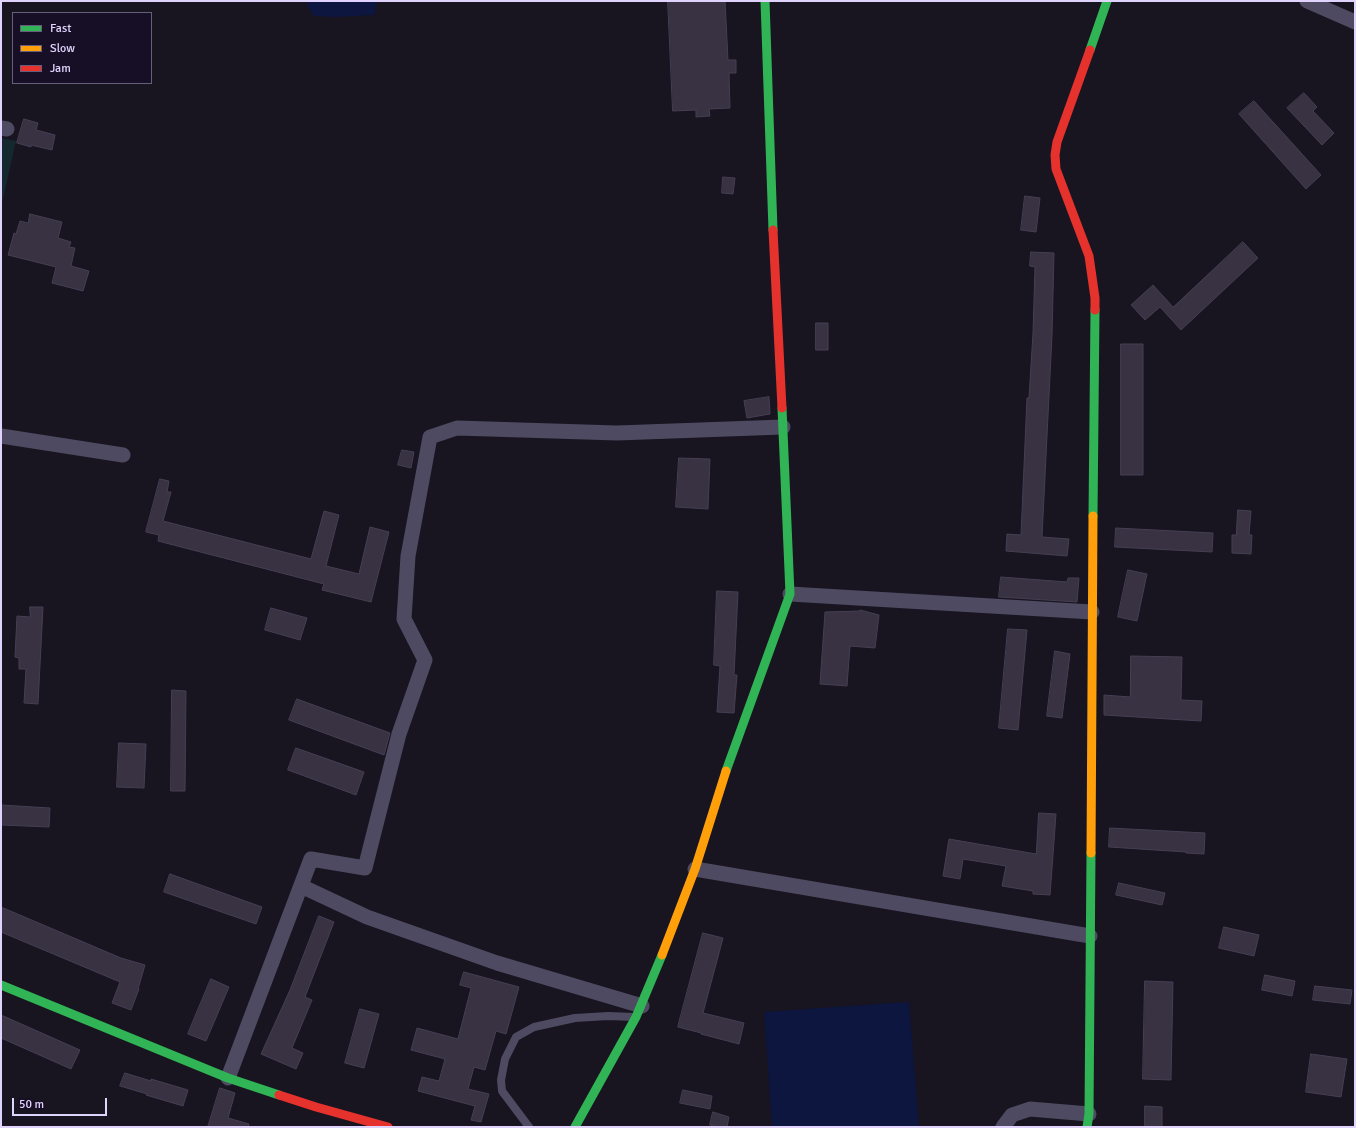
<!DOCTYPE html>
<html>
<head>
<meta charset="utf-8">
<style>
  body { margin:0 }
  #map { position:relative; width:1356px; height:1128px; overflow:hidden; background:#181420; font-family:Signika,sans-serif }
  canvas { display:block }
  .frame { position:absolute; inset:0; border:2px solid #e0d4fe; pointer-events:none }
  .legend { position:absolute; left:12px; top:12px; width:140px; height:72px; box-sizing:border-box; background:#170f25; border:1px solid #675e7c; margin:0; padding:5px 7px; list-style:none; font-size:12px; color:#e0d4fe }
  .legend li { display:flex; align-items:center; gap:8px; height:20px }
  .legend b { width:20px; border:1px solid #675e7c }
  .scale { position:absolute; left:12px; top:1098px; width:95px; height:18px; box-sizing:border-box; border:2px solid #e0d4fe; border-top:0; padding-left:5px; font-size:12px; line-height:14px; white-space:nowrap; color:#e0d4fe; -webkit-text-stroke:3px #170f25; paint-order:stroke }
</style>
</head>
<body>
<div id="map">
<canvas width="1356" height="1128"></canvas>
<div class="frame"></div>
<ul class="legend">
<li><b style="height:5px;background:#30b455"></b>Fast</li>
<li><b style="height:5px;background:#ff9f0a"></b>Slow</li>
<li><b style="height:5px;background:#e5322d"></b>Jam</li>
</ul>
<div class="scale">50 m</div>
</div>
<script>
const c = document.querySelector('canvas').getContext('2d');
c.lineJoin = 'round';
function fillPath(path, color) {
  c.fillStyle = color;
  c.fill(path, 'evenodd');
}
function strokePath(path, color, width, dash) {
  c.strokeStyle = color;
  c.lineWidth = width;
  c.lineCap = dash ? 'butt' : 'round';
  c.setLineDash(dash || []);
  c.stroke(path);
}
const green = new Path2D(`
  M 1,138 L 16,141 L 1,208 Z`);
const water = new Path2D(`
  M 308,1 L 376,1 L 375,15 L 336,17 L 314,16 L 307,6 Z
  M 909,1002 L 919,1127 L 772,1127 L 764,1012 Z`);
const building = new Path2D(`
  M 668,1 L 725,1 L 728,60 L 736,60 L 736,73 L 729,73 L 730,108 L 709,109 L 710,116 L 696,117 L 696,110 L 673,111 Z
  M 1304,93 L 1317,107 L 1313,111 L 1334,133 L 1322,145 L 1287,108 Z
  M 1254,101 L 1321,175 L 1306,189 L 1239,114 Z
  M 24,119 L 38,123 L 36,130 L 55,135 L 52,150 L 31,145 L 31,147 L 17,143 Z
  M 723,177 L 735,178 L 733,194 L 722,193 Z
  M 1025,196 L 1040,198 L 1036,232 L 1021,230 Z
  M 30,214 L 62,222 L 58,238 L 71,242 L 69,247 L 75,248 L 71,266 L 89,271 L 83,291 L 52,283 L 56,267 L 8,255 L 14,233 L 16,234 L 20,221 L 28,223 Z
  M 1243,242 L 1258,258 L 1181,330 L 1160,307 L 1145,320 L 1131,305 L 1153,285 L 1173,307 Z
  M 1031,252 L 1054,253 L 1052,335 L 1042,537 L 1069,539 L 1067,556 L 1006,551 L 1007,534 L 1021,535 L 1027,398 L 1029,398 L 1033,333 L 1035,267 L 1030,266 Z
  M 816,323 L 828,323 L 828,350 L 816,350 Z
  M 1121,344 L 1143,344 L 1143,475 L 1121,475 Z
  M 769,397 L 770,414 L 747,418 L 744,401 Z
  M 402,450 L 414,452 L 411,468 L 398,465 Z
  M 679,458 L 710,459 L 708,509 L 676,507 Z
  M 160,479 L 169,481 L 167,492 L 171,492 L 163,521 L 311,559 L 324,511 L 339,515 L 326,566 L 359,574 L 370,527 L 389,532 L 371,602 L 322,590 L 324,584 L 158,541 L 159,535 L 146,532 Z
  M 1238,510 L 1251,511 L 1249,535 L 1252,535 L 1251,554 L 1232,553 L 1232,535 L 1236,535 Z
  M 1116,528 L 1213,533 L 1212,552 L 1115,547 Z
  M 1128,570 L 1147,574 L 1137,621 L 1118,617 Z
  M 1001,577 L 1067,582 L 1068,578 L 1079,578 L 1077,602 L 999,597 Z
  M 717,591 L 738,592 L 734,675 L 737,675 L 734,713 L 717,712 L 720,666 L 714,665 Z
  M 30,607 L 43,607 L 38,704 L 24,703 L 26,669 L 19,669 L 19,658 L 15,657 L 17,616 L 30,617 Z
  M 271,608 L 307,618 L 300,640 L 265,630 Z
  M 860,610 L 879,615 L 875,648 L 850,646 L 847,686 L 820,684 L 825,612 L 860,611 Z
  M 1008,629 L 1027,630 L 1018,730 L 999,728 Z
  M 1055,651 L 1070,654 L 1062,718 L 1047,716 Z
  M 1131,656 L 1182,657 L 1181,700 L 1202,701 L 1201,721 L 1104,715 L 1104,695 L 1130,697 Z
  M 172,690 L 186,691 L 185,791 L 171,791 Z
  M 297,699 L 390,733 L 384,755 L 289,720 Z
  M 119,743 L 146,744 L 144,788 L 117,787 Z
  M 296,748 L 364,772 L 356,795 L 288,770 Z
  M 1,805 L 50,808 L 49,827 L 1,825 Z
  M 1039,813 L 1056,814 L 1050,895 L 1033,894 L 1033,891 L 1002,886 L 1006,866 L 963,859 L 960,879 L 943,876 L 949,839 L 1036,854 Z
  M 1110,828 L 1205,833 L 1204,854 L 1186,853 L 1186,852 L 1109,847 Z
  M 170,874 L 262,907 L 256,924 L 164,892 Z
  M 1119,883 L 1165,893 L 1162,905 L 1116,895 Z
  M 1,907 L 121,958 L 145,965 L 138,989 L 139,989 L 131,1010 L 112,1003 L 120,982 L 1,932 Z
  M 319,916 L 334,922 L 305,997 L 312,1000 L 292,1048 L 303,1053 L 296,1069 L 261,1054 L 290,990 Z
  M 1224,927 L 1259,935 L 1254,956 L 1219,948 Z
  M 703,933 L 723,938 L 703,1013 L 744,1023 L 739,1044 L 701,1034 L 701,1033 L 678,1027 Z
  M 464,972 L 519,987 L 506,1034 L 496,1031 L 485,1070 L 474,1067 L 468,1089 L 489,1094 L 481,1122 L 471,1120 L 475,1106 L 418,1091 L 422,1077 L 439,1081 L 445,1059 L 411,1050 L 417,1028 L 458,1039 L 471,988 L 460,985 Z
  M 1265,975 L 1295,981 L 1292,996 L 1262,990 Z
  M 211,979 L 229,987 L 206,1041 L 188,1034 Z
  M 1145,981 L 1173,982 L 1171,1080 L 1143,1079 Z
  M 1315,986 L 1352,990 L 1350,1004 L 1313,1000 Z
  M 360,1009 L 379,1014 L 364,1068 L 345,1063 Z
  M 1,1015 L 80,1050 L 71,1069 L 1,1038 Z
  M 1311,1054 L 1347,1059 L 1341,1097 L 1306,1092 Z
  M 125,1073 L 151,1081 L 151,1079 L 188,1090 L 183,1106 L 146,1095 L 147,1094 L 120,1086 Z
  M 220,1088 L 235,1093 L 228,1118 L 249,1124 L 248,1127 L 208,1127 Z
  M 683,1090 L 712,1096 L 710,1109 L 680,1103 Z
  M 1145,1106 L 1162,1107 L 1162,1127 L 1145,1127 Z
  M 713,1112 L 729,1117 L 727,1127 L 717,1127 L 710,1125 Z`);
const lane = new Path2D(`
  M 529,1127 L 502,1091 L 501,1080 L 505,1059 L 516,1037 L 534,1027 L 575,1018 L 608,1016 L 635,1017`);
const street = new Path2D(`
  M 1307,1 L 1355,22
  M 1,128 L 7,129
  M 1,436 L 123,455
  M 790,594 L 1092,612
  M 695,869 L 1090,936
  M 301,886 L 367,917 L 497,963 L 642,1006
  M 228,1078 L 311,859 L 365,868 L 399,734 L 425,660 L 404,619 L 408,556 L 430,437 L 457,428 L 617,433 L 783,427
  M 1003,1127 L 1012,1115 L 1030,1109 L 1089,1114`);
const fast = new Path2D(`
  M 765,1 L 773,230
  M 1090,50 L 1107,1
  M 1093,516 L 1095,310
  M 726,771 L 790,594 L 782,408
  M 1,985 L 228,1078 L 279,1095
  M 575,1127 L 636,1017 L 662,955
  M 1087,1127 L 1089,1114 L 1091,853`);
const slow = new Path2D(`
  M 1091,853 L 1093,516
  M 662,955 L 695,869 L 726,771`);
const jam = new Path2D(`
  M 1090,50 L 1057,142 L 1055,155 L 1056,169 L 1089,256 L 1095,298 L 1095,310
  M 773,230 L 782,408
  M 279,1095 L 316,1107 L 388,1127`);
fillPath(green, '#14282d');
fillPath(water, '#0c163f');
fillPath(building, '#383242');
strokePath(building, '#463f54', 1);
strokePath(lane, '#4e4a61', 8);
strokePath(street, '#4e4a61', 15);
strokePath(fast, '#30b455', 9);
strokePath(slow, '#ff9f0a', 9);
strokePath(jam, '#e5322d', 9);
</script>
</body>
</html>
